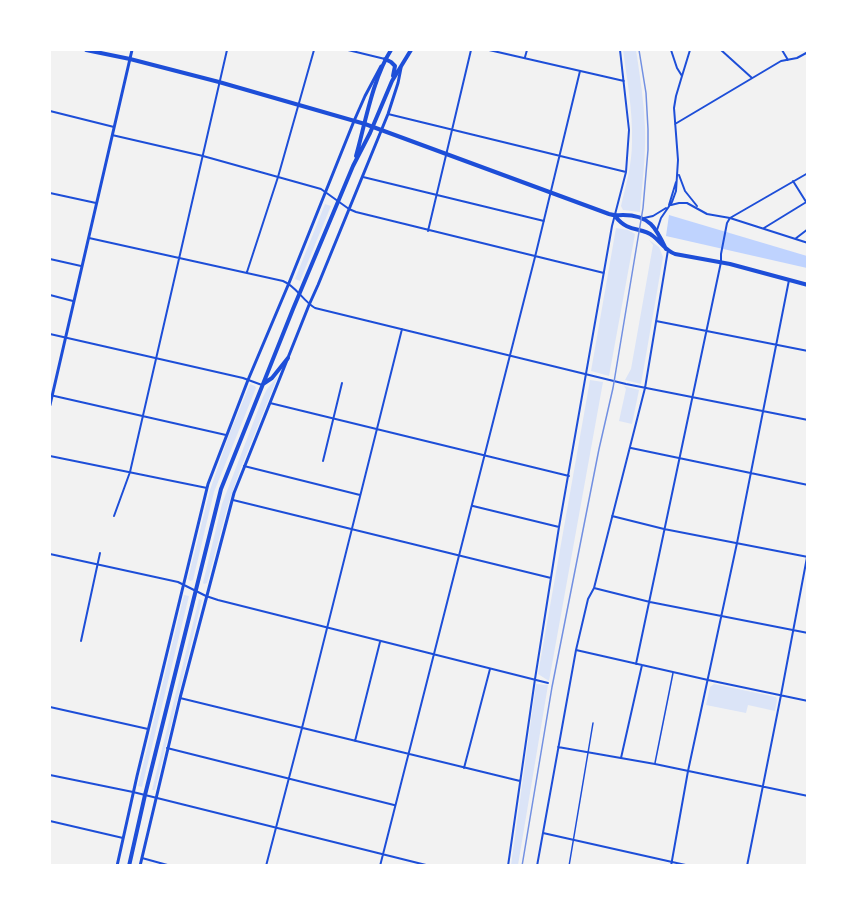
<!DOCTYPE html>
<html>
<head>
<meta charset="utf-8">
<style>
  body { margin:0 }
  #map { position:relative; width:857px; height:915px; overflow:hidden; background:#f2f2f2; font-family:Manrope,sans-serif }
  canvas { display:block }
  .frame { position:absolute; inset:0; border:51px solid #fff; pointer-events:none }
</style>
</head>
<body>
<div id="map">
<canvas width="857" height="915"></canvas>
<div class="frame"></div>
</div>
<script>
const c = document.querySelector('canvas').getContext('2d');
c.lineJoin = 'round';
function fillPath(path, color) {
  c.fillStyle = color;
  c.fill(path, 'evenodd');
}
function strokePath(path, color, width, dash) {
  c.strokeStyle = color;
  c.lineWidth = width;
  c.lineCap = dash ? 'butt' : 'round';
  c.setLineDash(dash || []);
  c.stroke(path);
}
const green = new Path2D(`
  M 623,50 L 636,50 C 640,76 644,102 645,128 C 646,156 642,184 640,212 L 623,210 L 621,206 C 626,185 632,164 632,142 C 633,111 627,80 623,50 Z
  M 325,204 L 331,206 L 300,281 L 295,279 Z
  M 616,228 L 628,230 L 635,234 L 609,376 L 591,371 Z
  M 649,240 L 659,247 L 663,257 L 641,384 L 625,380 L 631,369 L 653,245 Z
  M 278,376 L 240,470 L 228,505 L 207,583 L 204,584 L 203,583 L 222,504 L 263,397 L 267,389 Z
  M 590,380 L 603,382 L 549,681 L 538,674 Z
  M 250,384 L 255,386 L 256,388 L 214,492 L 193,580 L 190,581 L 188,579 L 210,490 L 229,435 Z
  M 624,386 L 639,390 L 632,424 L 619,421 L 626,389 Z
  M 184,595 L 189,596 L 142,787 L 138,786 Z
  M 199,599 L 202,600 L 155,790 L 152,790 Z
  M 536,684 L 548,685 L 518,865 L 511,865 Z
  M 714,684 L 776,697 L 777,700 L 775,711 L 748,705 L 746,713 L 706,705 L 710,687 Z`);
const water = new Path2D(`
  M 669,215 L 807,256 L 807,268 L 666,236 Z`);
const service = new Path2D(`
  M 655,763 L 673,673
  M 569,866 L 593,723`);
const minor = new Path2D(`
  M 348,50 L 385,59
  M 489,50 L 624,81
  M 721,50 L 752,78
  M 782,50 L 788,60
  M 525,57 L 527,50
  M 682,76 L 690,50
  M 50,111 L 114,127
  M 388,114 L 626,172
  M 675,124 L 781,61 L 797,58 L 808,52
  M 112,135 L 203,156 L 321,189 L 349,209 L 356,212 L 604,273
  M 679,175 L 685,191 L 697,206
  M 363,177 L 544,221
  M 793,181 L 808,205
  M 50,193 L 96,203
  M 669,205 L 676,182
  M 671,205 L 679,203 L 687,203 L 707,214 L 730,218 L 808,243
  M 644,218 L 653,216 L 666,208
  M 764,228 L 808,201
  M 657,230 L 661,218 L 672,202 L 676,191 L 678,160 L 674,108 L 676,96 L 682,76 L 677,68 L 671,50
  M 428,231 L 471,50
  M 89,238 L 283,281 C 296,286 303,301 315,308 L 626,384 L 808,420
  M 795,239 L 808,229
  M 50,259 L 81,266
  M 247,272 L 278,177 L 314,50
  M 50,295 L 73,301
  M 656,321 L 808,351
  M 50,334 L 243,378 L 262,385
  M 50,395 L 226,435
  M 270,403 L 569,476
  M 631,448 L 808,485
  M 50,456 L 207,488
  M 323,461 L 342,383
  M 244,466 L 360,495
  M 233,500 L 551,578
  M 473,506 L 559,527
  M 114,516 L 130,472 L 227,50
  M 612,516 L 664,529 L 808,557
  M 50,554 L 178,582 L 206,596 L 218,600 L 548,683
  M 594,588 L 650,602 L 808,633
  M 81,641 L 100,553
  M 576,650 L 708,680 L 808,701
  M 636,664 L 721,262 L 721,254 L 727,223 L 730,218 L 808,173
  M 180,698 L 520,781
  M 50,707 L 148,729
  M 355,741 L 380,642
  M 558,747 L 655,764 L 808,796
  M 167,748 L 394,805
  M 621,758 L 642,665
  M 464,768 L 490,669
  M 50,775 L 133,792 L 430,866
  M 50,821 L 123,838
  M 543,833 L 690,866
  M 142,858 L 171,866
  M 266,866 L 302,728 L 402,329
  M 380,866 L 535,257 L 580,71
  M 508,866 L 535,679 L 559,527 L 612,226 L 626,172 L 629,130 L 620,50
  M 537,866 L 576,650 L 588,599 L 594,588 L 645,388 L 668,250
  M 671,866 L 688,771 L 737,543 L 789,280
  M 747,866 L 781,695 L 808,552`);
const tertiary = new Path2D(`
  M 50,405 L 132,50
  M 117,866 L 137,776 L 208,484 L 248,380 L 289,283 L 354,121 L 365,96 L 381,66
  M 140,866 L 180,698 L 234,493 L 309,305 L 318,285 L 388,114 L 398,83 L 401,68`);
const secondary = new Path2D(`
  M 86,50 L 130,59 L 219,82 L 365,124 L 609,214 C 615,216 617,215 623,215 C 650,215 656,228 666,249
  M 615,216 C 629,234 641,226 653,236 C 661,242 665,250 675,254 L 730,264 L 808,285`);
const primary = new Path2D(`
  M 385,59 L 391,62 L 395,66 L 393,76
  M 356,156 C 365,124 373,78 391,50
  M 263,384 L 272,378 L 288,358
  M 129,866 L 145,795 L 221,489 L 293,309 L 353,166 L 370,133 L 392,81 L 411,50`);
const rail = new Path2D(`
  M 522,866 L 552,687 L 599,449 L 613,388 L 643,208 L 648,150 L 648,129 L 646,93 L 639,50`);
fillPath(green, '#dbe4f7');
fillPath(water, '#bfd3fe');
strokePath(service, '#1d4ed8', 1.5);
strokePath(minor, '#1d4ed8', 2);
strokePath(tertiary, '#1d4ed8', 3);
strokePath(secondary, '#1d4ed8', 4);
strokePath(primary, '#1d4ed8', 4);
strokePath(rail, '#7290e2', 1.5);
</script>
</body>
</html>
